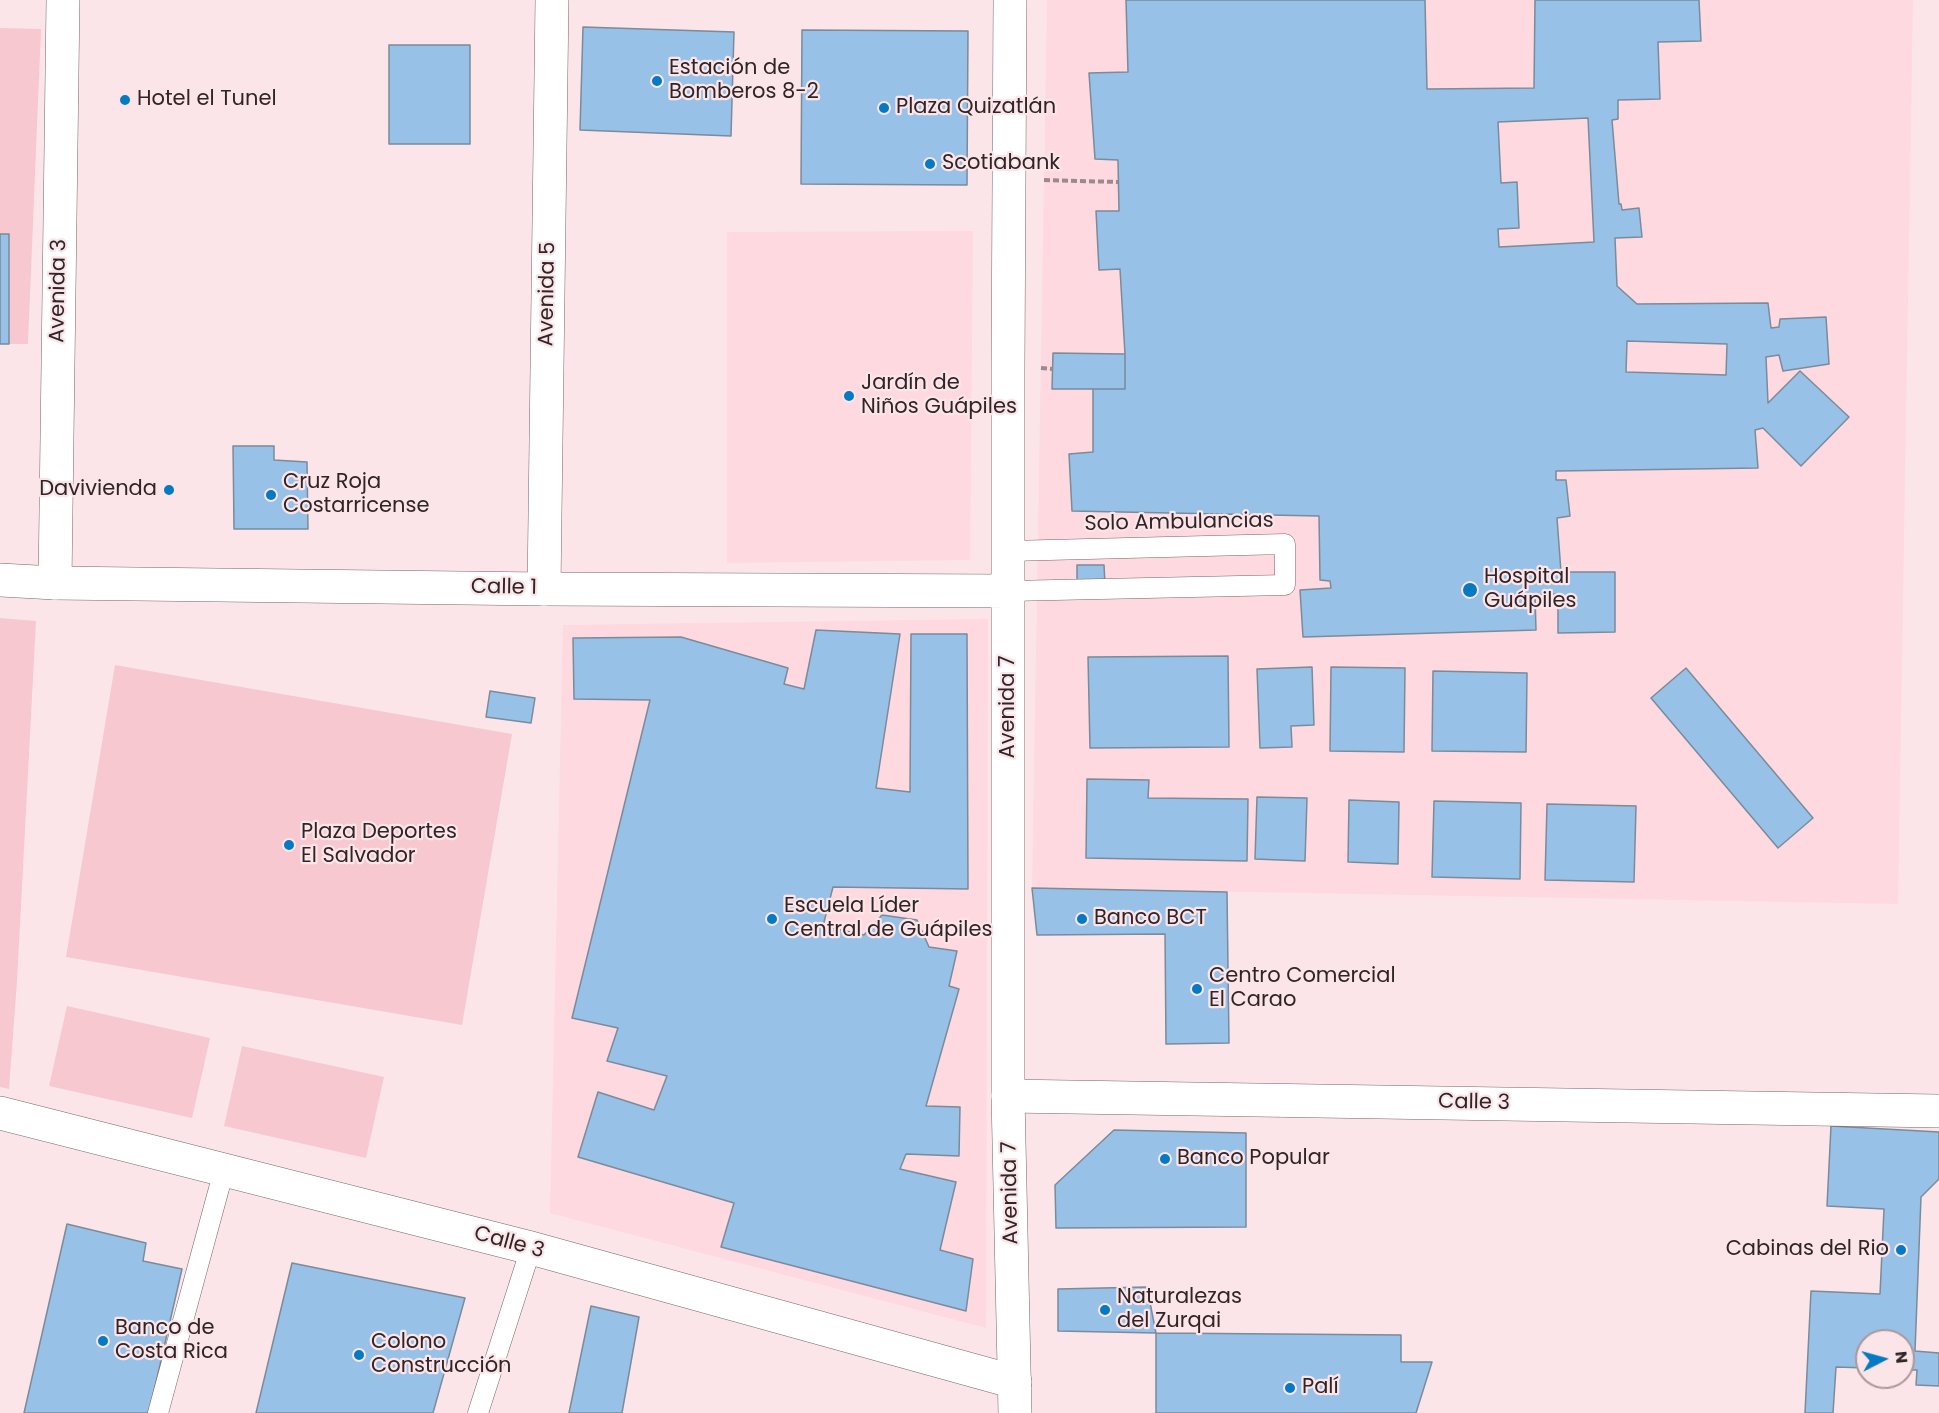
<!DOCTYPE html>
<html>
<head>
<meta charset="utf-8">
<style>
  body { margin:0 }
  #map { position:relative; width:1939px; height:1413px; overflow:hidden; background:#fce5e9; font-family:Poppins,sans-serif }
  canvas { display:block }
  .north { position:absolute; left:1855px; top:1329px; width:60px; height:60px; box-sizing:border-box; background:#fce5e9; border:2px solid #aa989b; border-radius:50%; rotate:84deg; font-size:16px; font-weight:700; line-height:24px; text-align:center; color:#2f2527 }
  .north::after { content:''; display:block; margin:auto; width:21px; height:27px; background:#057ac4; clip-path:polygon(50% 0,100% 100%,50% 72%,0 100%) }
</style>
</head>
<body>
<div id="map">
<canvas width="1939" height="1413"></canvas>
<div class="north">N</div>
</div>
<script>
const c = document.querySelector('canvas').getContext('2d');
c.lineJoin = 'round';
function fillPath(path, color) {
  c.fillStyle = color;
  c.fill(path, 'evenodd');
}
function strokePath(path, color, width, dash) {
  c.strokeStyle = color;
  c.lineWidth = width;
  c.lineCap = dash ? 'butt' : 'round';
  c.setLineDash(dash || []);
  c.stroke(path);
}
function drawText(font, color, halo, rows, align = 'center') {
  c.font = font + ' Poppins,sans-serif';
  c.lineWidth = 4.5;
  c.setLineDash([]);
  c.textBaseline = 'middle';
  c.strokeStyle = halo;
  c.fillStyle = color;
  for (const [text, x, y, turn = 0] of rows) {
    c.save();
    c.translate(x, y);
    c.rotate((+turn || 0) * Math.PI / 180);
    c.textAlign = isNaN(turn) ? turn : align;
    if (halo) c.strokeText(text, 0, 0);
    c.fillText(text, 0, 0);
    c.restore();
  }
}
const built = new Path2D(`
  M 1047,0 L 1913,0 L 1898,904 L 1032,888 Z
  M 973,231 L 970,560 L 727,563 L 727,232 Z
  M 988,619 L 986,1328 L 550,1213 L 563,625 Z`);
const green = new Path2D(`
  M 0,28 L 41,29 L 28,344 L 9,344 L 9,235 L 0,234 Z
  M 0,618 L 36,621 L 17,981 L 9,1089 L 0,1087 Z
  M 115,665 L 512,734 L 462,1025 L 66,957 Z
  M 67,1006 L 210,1038 L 192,1118 L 49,1086 Z
  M 242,1046 L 384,1077 L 366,1158 L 224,1126 Z`);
const building = new Path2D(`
  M 1126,0 L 1425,0 L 1427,89 L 1534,88 L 1535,0 L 1699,0 L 1701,41 L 1658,42 L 1660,99 L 1618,100 L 1618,119 L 1612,120 L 1619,204 L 1621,204 L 1622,210 L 1639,208 L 1642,237 L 1615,238 L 1617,286 L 1637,304 L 1768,303 L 1771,328 L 1779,327 L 1780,319 L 1826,317 L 1829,364 L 1783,371 L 1779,355 L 1766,357 L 1768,403 L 1800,371 L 1849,417 L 1801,466 L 1763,428 L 1755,430 L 1758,468 L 1556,471 L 1556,480 L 1566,480 L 1570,516 L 1557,518 L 1561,572 L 1615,572 L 1615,632 L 1558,633 L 1558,594 L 1535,595 L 1536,630 L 1303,637 L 1300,590 L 1331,588 L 1330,581 L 1320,580 L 1319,516 L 1072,511 L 1069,454 L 1093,452 L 1093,389 L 1125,389 L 1125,354 L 1120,269 L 1099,270 L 1096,211 L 1119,211 L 1118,160 L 1095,159 L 1089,73 L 1128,72 ZM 1588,118 L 1594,242 L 1499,247 L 1498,229 L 1519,228 L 1517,182 L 1501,183 L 1498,122 ZM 1627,341 L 1727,344 L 1726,375 L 1626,372 Z
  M 583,27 L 734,32 L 731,136 L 580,130 Z
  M 802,30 L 968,31 L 967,185 L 801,184 Z
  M 389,45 L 470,45 L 470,144 L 389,144 Z
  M 0,234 L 9,234 L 9,344 L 0,344 Z
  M 1053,353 L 1125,354 L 1125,389 L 1052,389 Z
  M 233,446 L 274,446 L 274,460 L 307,462 L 308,529 L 234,529 Z
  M 1077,565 L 1104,565 L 1105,584 L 1077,584 Z
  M 816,630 L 900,634 L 876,788 L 910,792 L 911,634 L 967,634 L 968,889 L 833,887 L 823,926 L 864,935 L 882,915 L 917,920 L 929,947 L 957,951 L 949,986 L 959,989 L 926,1106 L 960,1107 L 959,1156 L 906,1154 L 900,1169 L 956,1182 L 940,1250 L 973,1259 L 966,1311 L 721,1247 L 734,1203 L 578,1157 L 598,1092 L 654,1110 L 667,1076 L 607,1061 L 618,1028 L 572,1018 L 650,700 L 574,699 L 573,638 L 681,637 L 788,668 L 784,684 L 804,689 Z
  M 1228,656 L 1229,747 L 1090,748 L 1088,657 Z
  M 1312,667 L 1314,725 L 1291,726 L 1292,747 L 1260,748 L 1257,669 Z
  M 1331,667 L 1405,668 L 1404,752 L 1330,751 Z
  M 1686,668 L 1813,818 L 1778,848 L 1651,698 Z
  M 1433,671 L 1527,673 L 1526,752 L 1432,751 Z
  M 490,691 L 535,698 L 531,723 L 486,717 Z
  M 1087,779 L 1149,780 L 1148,798 L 1248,799 L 1247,861 L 1086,858 Z
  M 1257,797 L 1307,798 L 1305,861 L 1255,859 Z
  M 1349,800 L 1399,802 L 1398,864 L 1348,862 Z
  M 1434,801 L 1521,803 L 1520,879 L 1432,877 Z
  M 1547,804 L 1636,806 L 1634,882 L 1545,880 Z
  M 1032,888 L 1227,892 L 1229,1043 L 1166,1044 L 1165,934 L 1037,935 Z
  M 1831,1126 L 1939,1132 L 1939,1179 L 1921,1197 L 1915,1351 L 1939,1353 L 1939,1386 L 1916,1385 L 1917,1370 L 1903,1370 L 1903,1341 L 1867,1341 L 1867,1368 L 1836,1367 L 1833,1413 L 1805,1413 L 1811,1291 L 1880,1294 L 1884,1209 L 1827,1206 Z
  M 1114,1130 L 1246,1133 L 1246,1227 L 1056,1228 L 1055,1185 Z
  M 67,1224 L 146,1243 L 143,1261 L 182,1269 L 149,1413 L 24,1413 Z
  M 292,1263 L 465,1298 L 433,1413 L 256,1413 Z
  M 1147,1287 L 1156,1333 L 1058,1331 L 1058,1289 Z
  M 591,1306 L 639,1317 L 622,1413 L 569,1413 Z
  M 1156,1333 L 1401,1335 L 1401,1362 L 1432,1362 L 1416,1413 L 1156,1413 Z`);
const path = new Path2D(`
  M 1044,180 L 1118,182
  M 1041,368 L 1053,369`);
const lane = new Path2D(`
  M 1009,551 L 1285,544 L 1285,585 L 1009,591
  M 158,1413 L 224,1170
  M 478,1413 L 531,1248`);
const street = new Path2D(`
  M 55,583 L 63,0
  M 544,589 L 552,0
  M 1008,1096 L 1939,1111
  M 0,1113 L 531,1248 L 1015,1382`);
const secondary = new Path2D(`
  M 1010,0 L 1008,366 L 1008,1096 L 1015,1413
  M 0,580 L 55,583 L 544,589 L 1009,591`);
const markers = [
  [657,81,6,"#057ac4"],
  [125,100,6,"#057ac4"],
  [884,108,6,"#057ac4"],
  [930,164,6,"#057ac4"],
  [849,396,6,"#057ac4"],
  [169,490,6,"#057ac4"],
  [271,495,6,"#057ac4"],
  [1470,590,8,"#057ac4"],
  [289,845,6,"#057ac4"],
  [772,919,6,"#057ac4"],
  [1082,919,6,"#057ac4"],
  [1197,989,6,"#057ac4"],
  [1165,1159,6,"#057ac4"],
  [1901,1250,6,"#057ac4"],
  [1105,1310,6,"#057ac4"],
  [103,1341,6,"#057ac4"],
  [359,1355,6,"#057ac4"],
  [1290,1388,6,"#057ac4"]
];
const poiNames = [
  ["Estación de",669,69],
  ["Bomberos 8-2",669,93],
  ["Hotel el Tunel",137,100],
  ["Plaza Quizatlán",896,108],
  ["Scotiabank",942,164],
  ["Jardín de",861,384],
  ["Niños Guápiles",861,408],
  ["Cruz Roja",283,483],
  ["Costarricense",283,507],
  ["Davivienda",157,490,"right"],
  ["Hospital",1484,578],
  ["Guápiles",1484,602],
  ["Plaza Deportes",301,833],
  ["El Salvador",301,857],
  ["Escuela Líder",784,907],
  ["Central de Guápiles",784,931],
  ["Banco BCT",1094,919],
  ["Centro Comercial",1209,977],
  ["El Carao",1209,1001],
  ["Banco Popular",1177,1159],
  ["Cabinas del Rio",1889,1250,"right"],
  ["Naturalezas",1117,1298],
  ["del Zurqai",1117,1322],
  ["Banco de",115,1329],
  ["Costa Rica",115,1353],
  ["Colono",371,1343],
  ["Construcción",371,1367],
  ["Palí",1302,1388]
];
const streetNames = [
  ["Avenida 3",59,291,-89],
  ["Avenida 5",548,294,-89],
  ["Solo Ambulancias",1179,523,-1],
  ["Calle 1",504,588,1],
  ["Avenida 7",1009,707,-90],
  ["Calle 3",1474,1103,1],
  ["Avenida 7",1011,1193,-91],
  ["Calle 3",509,1243,15]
];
fillPath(built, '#fed9df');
fillPath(green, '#f8c8d0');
fillPath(building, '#97c1e7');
strokePath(building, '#7a8b9a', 1.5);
strokePath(lane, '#7c6568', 21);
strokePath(street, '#7c6568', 34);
strokePath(secondary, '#7c6568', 34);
strokePath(path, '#9a898d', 4, [6, 3]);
strokePath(lane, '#fff', 20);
strokePath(street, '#fff', 33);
strokePath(secondary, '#fff', 33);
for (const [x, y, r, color] of markers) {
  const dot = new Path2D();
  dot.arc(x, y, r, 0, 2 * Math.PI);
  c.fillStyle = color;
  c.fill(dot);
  strokePath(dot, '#fce5e9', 2);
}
drawText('21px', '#2f2527', '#fce5e9', poiNames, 'left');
drawText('21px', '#2f2527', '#fce5e9', streetNames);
</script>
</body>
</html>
